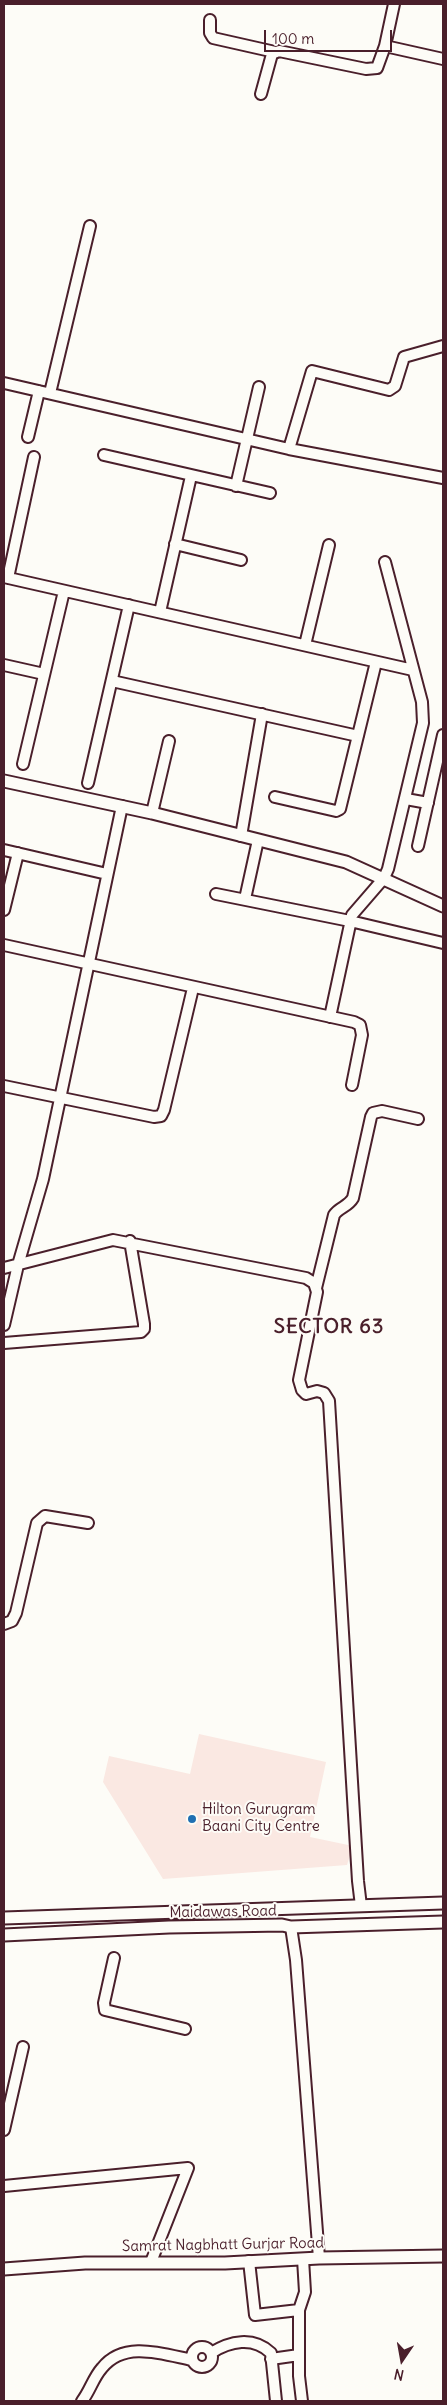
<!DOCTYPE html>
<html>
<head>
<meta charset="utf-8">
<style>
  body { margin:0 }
  #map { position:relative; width:447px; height:2405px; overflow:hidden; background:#fdfcf7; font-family:Delius,sans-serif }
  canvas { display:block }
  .frame { position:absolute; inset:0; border:5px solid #4a1f2b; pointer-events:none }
  .north { position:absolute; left:377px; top:2335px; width:50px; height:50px; -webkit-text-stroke:4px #fdfcf7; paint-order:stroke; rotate:192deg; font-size:14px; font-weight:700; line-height:20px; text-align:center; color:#4a1f2b }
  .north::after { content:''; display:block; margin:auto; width:18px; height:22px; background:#4a1f2b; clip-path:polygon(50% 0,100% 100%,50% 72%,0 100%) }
  .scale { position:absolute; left:264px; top:30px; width:128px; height:22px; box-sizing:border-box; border:2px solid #4a1f2b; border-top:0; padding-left:6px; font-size:15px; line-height:18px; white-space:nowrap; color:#4a1f2b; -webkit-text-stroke:4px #fdfcf7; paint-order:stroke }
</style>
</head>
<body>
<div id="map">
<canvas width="447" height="2405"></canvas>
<div class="frame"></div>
<div class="north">N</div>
<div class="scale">100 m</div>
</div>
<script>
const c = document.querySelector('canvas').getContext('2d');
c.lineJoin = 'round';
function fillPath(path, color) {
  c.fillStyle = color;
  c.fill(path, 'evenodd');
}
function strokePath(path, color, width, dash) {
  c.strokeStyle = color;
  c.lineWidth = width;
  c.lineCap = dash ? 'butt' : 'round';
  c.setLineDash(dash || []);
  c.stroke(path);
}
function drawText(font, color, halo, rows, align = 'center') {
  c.font = font + ' Delius,sans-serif';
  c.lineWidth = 4;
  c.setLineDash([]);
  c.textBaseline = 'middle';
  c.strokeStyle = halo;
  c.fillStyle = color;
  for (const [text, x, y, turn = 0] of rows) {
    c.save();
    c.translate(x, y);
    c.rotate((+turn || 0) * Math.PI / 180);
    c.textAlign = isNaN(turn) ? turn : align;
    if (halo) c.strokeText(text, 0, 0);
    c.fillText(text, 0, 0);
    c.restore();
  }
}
const built = new Path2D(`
  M 199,1734 L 326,1762 L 310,1837 L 353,1846 L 347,1865 L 163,1879 L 103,1782 L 109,1756 L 190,1774 Z`);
const minor = new Path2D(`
  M 210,20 L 210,33 L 213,38 L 275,52
  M 385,46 L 443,59
  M 261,94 L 272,54 L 279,51 L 366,69 L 377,68 L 385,46 L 394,4
  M 4,383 L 289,449 L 443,478
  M 50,393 L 90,226
  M 28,437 L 39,391
  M 289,449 L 312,371 L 389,390 L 395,386 L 404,357 L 443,346
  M 104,455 L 270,493
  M 236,486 L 259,387
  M 175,544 L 241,560
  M 4,577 L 413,670
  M 8,578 L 34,457
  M 160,612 L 191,476
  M 305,645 L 329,545
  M 4,665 L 44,674
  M 112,681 L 358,736
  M 23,764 L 64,591
  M 88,783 L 129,605
  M 275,797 L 336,811 L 340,809 L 376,662
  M 406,799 L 428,803
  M 152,813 L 169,741
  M 241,836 L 262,714
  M 418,846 L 443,735
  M 4,850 L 107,874
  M 216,894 L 350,921 L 443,943
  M 245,899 L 258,840
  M 4,910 L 18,853
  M 4,945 L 354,1022 L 360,1025 L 362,1035 L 352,1085
  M 330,1017 L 352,915 L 384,878 L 388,869 L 423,723 L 422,702 L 385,562
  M 4,1086 L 154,1117 L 161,1116 L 164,1110 L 193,988
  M 4,1268 L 113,1240 L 306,1278 L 314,1283 L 317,1292 L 299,1380 L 302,1390 L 306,1394 L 317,1391 L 324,1393 L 329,1401 L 358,1881 L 361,1906
  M 316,1288 L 334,1215 C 339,1207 348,1207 353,1198 L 371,1117 L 373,1113 L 382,1111 L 418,1119
  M 4,1325 L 18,1265 L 43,1179 L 122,806
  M 4,1343 L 141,1332 L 144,1329 L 144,1324 L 130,1241
  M 4,1624 L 12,1621 L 16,1613 L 37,1523 L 45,1516 L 88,1523
  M 291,1927 L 296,1960 L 319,2258
  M 114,1958 L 104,2003 L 105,2010 L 185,2029
  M 4,2130 L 23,2047
  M 4,2186 L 188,2168 L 151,2262
  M 249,2261 L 255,2315 L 299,2310 L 299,2376 L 302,2401
  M 299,2310 L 305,2292 L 303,2259
  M192 2357a10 10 0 1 1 20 0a10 10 0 1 1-20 0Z
  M 211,2353 C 230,2341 253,2336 271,2353 L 276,2401
  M 271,2359 L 299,2355
  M 82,2401 C 90,2391 93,2378 102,2368 C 124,2340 163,2354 192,2360`);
const tertiary = new Path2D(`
  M 4,781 L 152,813 L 346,862 L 443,906
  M 4,1918 L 443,1903
  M 4,1935 L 169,1927 L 282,1925 L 291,1927 L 443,1922
  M 4,2269 L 85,2263 L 225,2263 L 319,2258 L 443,2256`);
const markers = [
  [192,1819,5,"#1f6fb2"]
];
const poiNames = [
  ["Hilton Gurugram",202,1810],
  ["Baani City Centre",202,1827]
];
const streetNames = [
  ["Maidawas Road",223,1912,-1],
  ["Samrat Nagbhatt Gurjar Road",223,2245,-1]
];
const districtNames = [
  ["SECTOR 63",329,1327]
];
fillPath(built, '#fae8e2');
strokePath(minor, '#4a1f2b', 14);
strokePath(tertiary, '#4a1f2b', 15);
strokePath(minor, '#fdfcf7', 10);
strokePath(tertiary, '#fdfcf7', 11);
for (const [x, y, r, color] of markers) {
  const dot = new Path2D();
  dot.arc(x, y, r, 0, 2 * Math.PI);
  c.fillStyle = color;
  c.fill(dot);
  strokePath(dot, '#fdfcf7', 2);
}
drawText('15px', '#4a1f2b', '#fdfcf7', poiNames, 'left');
drawText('15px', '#4a1f2b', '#fdfcf7', streetNames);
c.letterSpacing = '1px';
drawText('bold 20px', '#4a1f2b', '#fdfcf7', districtNames);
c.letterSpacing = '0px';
</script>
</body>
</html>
